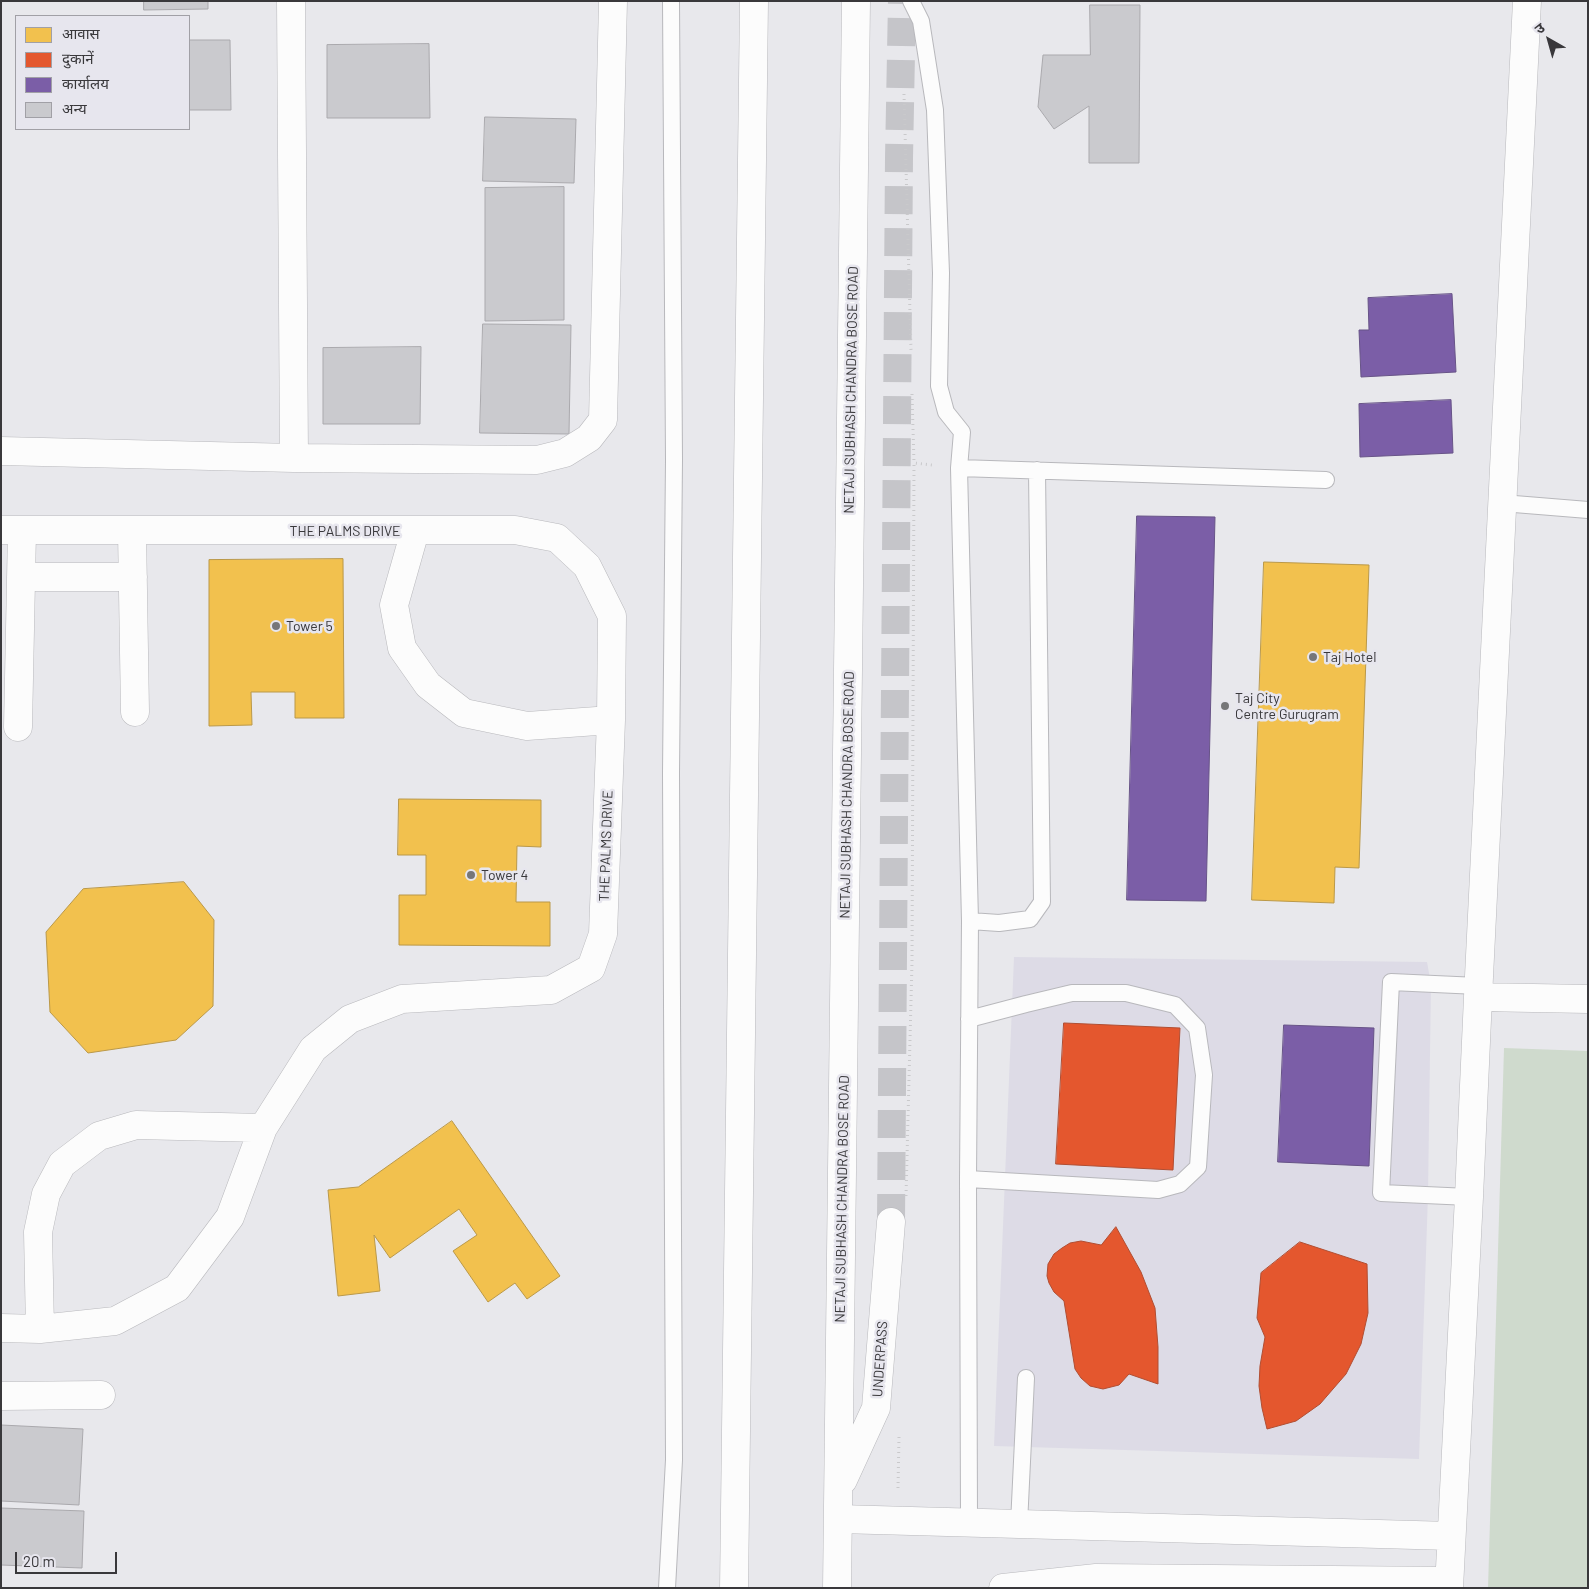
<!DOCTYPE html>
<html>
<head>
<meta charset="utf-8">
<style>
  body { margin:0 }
  #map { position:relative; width:1589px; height:1589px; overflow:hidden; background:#e8e8ec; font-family:Barlow,"Noto Sans Devanagari",sans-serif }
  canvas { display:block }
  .frame { position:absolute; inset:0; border:2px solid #39383b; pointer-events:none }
  .legend { position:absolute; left:15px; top:15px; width:175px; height:115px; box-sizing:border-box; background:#e7e6ee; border:1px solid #a1a0a6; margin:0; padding:6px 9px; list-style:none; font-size:15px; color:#39383b }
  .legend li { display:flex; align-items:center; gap:10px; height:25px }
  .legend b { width:25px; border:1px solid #a1a0a6 }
  .north { position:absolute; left:1524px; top:15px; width:50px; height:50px; -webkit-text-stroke:4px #e7e6ee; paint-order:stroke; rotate:322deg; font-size:14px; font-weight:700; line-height:20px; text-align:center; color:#39383b }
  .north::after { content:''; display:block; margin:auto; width:18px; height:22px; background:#39383b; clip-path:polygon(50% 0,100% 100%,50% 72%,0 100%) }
  .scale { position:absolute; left:15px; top:1552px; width:102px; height:22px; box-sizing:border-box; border:2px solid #39383b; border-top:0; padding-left:6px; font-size:15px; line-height:18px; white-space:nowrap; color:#39383b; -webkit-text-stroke:4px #e7e6ee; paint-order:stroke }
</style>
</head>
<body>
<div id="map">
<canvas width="1589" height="1589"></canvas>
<div class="frame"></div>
<ul class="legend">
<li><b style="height:14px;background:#f2c14e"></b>आवास</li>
<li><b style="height:14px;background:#e4572e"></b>दुकानें</li>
<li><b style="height:14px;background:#7b5ea7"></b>कार्यालय</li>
<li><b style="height:14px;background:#cacace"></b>अन्य</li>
</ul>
<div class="north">उ</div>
<div class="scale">20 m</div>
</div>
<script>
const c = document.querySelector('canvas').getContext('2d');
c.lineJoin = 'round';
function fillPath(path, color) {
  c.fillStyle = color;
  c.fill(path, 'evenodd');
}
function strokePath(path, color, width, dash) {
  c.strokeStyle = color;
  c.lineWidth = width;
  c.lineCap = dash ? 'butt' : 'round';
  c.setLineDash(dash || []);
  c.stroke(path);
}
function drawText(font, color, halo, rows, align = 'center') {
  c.font = font + ' Barlow,sans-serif';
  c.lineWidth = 5;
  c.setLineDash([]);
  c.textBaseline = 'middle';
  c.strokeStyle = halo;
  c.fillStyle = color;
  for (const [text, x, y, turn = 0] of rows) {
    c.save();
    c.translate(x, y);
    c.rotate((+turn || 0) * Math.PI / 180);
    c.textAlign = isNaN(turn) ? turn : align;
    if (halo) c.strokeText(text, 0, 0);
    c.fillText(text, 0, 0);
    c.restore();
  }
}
const built = new Path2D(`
  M 1014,957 L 1427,962 L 1431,984 L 1428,1195 L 1419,1459 L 994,1446 Z`);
const green = new Path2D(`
  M 1504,1048 L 1588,1051 L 1588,1588 L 1488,1588 Z`);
const homes = new Path2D(`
  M 343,559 L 344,718 L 295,718 L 295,692 L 251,692 L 252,725 L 209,726 L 209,560 Z
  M 1264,562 L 1369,565 L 1359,868 L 1335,867 L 1334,903 L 1252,900 Z
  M 399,799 L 541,800 L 541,847 L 517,846 L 516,902 L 550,902 L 550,946 L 399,945 L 399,895 L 426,895 L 426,855 L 398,855 Z
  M 184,882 L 214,920 L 213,1006 L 176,1040 L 88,1053 L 50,1012 L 46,932 L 83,889 Z
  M 452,1121 L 560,1276 L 527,1299 L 515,1283 L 488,1302 L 453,1251 L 477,1235 L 459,1209 L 390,1258 L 374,1235 L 380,1291 L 338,1296 L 328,1190 L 358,1187 Z`);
const shops = new Path2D(`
  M 1064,1023 L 1180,1028 L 1173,1170 L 1056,1164 Z
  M 1116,1227 L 1141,1272 L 1155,1308 L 1158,1347 L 1158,1384 L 1129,1374 L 1119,1385 L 1103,1389 L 1090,1386 L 1081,1378 L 1075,1369 L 1064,1301 L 1054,1292 L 1049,1283 L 1047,1276 L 1048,1264 L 1054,1254 L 1062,1248 L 1070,1243 L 1081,1241 L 1101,1245 Z
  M 1300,1242 L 1367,1264 L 1368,1313 L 1361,1344 L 1346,1374 L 1320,1404 L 1296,1421 L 1267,1429 L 1262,1408 L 1259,1386 L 1260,1366 L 1265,1337 L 1257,1318 L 1261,1273 Z`);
const offices = new Path2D(`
  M 1452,294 L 1456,372 L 1361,377 L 1359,330 L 1369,330 L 1368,298 Z
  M 1451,400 L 1453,453 L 1360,457 L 1359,404 Z
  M 1137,516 L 1215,517 L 1206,901 L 1127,900 Z
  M 1284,1025 L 1374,1028 L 1369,1166 L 1278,1162 Z`);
const building = new Path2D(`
  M 144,1 L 208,1 L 208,9 L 144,10 Z
  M 1090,5 L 1140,5 L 1139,163 L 1089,163 L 1089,106 L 1054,129 L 1038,107 L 1043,55 L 1090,55 Z
  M 189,40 L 230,40 L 231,110 L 189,110 Z
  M 429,44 L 430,118 L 327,118 L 327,45 Z
  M 485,117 L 576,119 L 574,183 L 483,181 Z
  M 564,187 L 564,320 L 485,321 L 485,188 Z
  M 483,324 L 571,325 L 569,434 L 480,433 Z
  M 421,347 L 420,424 L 323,424 L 323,348 Z
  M 1,1425 L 83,1429 L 79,1505 L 1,1501 Z
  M 1,1508 L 84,1511 L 82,1568 L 1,1565 Z`);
const secondaryTunnel = new Path2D(`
  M 891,1222 L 899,158 L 902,1`);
const path = new Path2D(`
  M 904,94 L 911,350
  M 912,394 L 914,463
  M 906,1196 L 912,962 L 914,463 L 932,465
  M 898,1488 L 899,1437`);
const service = new Path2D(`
  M 911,1 L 921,21 L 935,110 L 941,273 L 939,386 L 946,412 L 962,432 L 959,468 L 970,921 L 968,1179 L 969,1523
  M 959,468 L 1326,480
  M 1502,503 L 1588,510
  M 970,921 L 999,923 L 1030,919 L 1042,902 L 1037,470
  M 968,1179 L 1158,1190 L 1180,1184 L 1198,1167 L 1204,1075 L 1197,1028 L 1175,1005 L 1126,993 L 1072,993 L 1026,1004 L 969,1019
  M 1469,1197 L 1381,1193 L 1391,982 L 1478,986
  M 1019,1524 L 1026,1378
  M 667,1588 L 674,1460 L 671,773 L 674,460 L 671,1`);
const minor = new Path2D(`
  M 291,1 L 294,458
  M 1,451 L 294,458 L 537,460 L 565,453 L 589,438 L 603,420 L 613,1
  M 1,530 L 515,530 L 557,538 L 587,566 L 612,616 L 611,720 L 603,934 L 591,968 L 551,990 L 402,999 L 350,1019 L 313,1049 L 263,1128 L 230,1217 L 177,1288 L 115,1321 L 40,1329 L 1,1328
  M 132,531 L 135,712
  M 415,531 L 394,605 L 402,648 L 428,685 L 464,713 L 527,726 L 611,720
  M 21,577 L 133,577
  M 18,727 L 22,531
  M 1478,997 L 1588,999
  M 40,1329 L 38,1232 L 46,1194 L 62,1164 L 99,1136 L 136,1125 L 263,1128
  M 1,1396 L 101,1395
  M 839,1519 L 1451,1536
  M 1003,1588 L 1096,1578 L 1449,1581
  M 1449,1588 L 1469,1197 L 1478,997 L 1527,1`);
const secondary = new Path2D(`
  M 843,1480 L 876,1408 L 891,1222
  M 734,1588 L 754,1
  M 837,1588 L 856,1`);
const markers = [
  [276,626,5,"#767679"],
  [1313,657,5,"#767679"],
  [1225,706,5,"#767679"],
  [471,875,5,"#767679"]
];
const streetNames = [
  ["NETAJI SUBHASH CHANDRA BOSE ROAD",851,390,-89],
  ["THE PALMS DRIVE",345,531],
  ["NETAJI SUBHASH CHANDRA BOSE ROAD",847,795,-89],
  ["THE PALMS DRIVE",606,846,-88],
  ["NETAJI SUBHASH CHANDRA BOSE ROAD",842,1199,-89],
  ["UNDERPASS",880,1359,-86]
];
const poiNames = [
  ["Tower 5",286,626],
  ["Taj Hotel",1323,657],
  ["Taj City",1235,698],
  ["Centre Gurugram",1235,714],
  ["Tower 4",481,875]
];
fillPath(built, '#dddbe6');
fillPath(green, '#cfdacd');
fillPath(homes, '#f2c14e');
strokePath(homes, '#ba9848', 1);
fillPath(shops, '#e4572e');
strokePath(shops, '#b14e32', 1);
fillPath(offices, '#7b5ea7');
strokePath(offices, '#675387', 1);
fillPath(building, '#cacace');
strokePath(building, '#aaa9ad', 1);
strokePath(secondaryTunnel, '#c5c5c9', 28, [28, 14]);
strokePath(service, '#b8b8bc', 18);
strokePath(minor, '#b8b8bc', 29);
strokePath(secondary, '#b8b8bc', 29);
strokePath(path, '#c9c9cb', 3, [1, 4]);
strokePath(service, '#fcfcfc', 16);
strokePath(minor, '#fcfcfc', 28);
strokePath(secondary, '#fcfcfc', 28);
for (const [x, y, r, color] of markers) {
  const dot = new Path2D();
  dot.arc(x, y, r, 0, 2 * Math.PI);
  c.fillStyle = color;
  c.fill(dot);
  strokePath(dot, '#e7e6ee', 2);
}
drawText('14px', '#39383b', '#e7e6ee', streetNames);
drawText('14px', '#39383b', '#e7e6ee', poiNames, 'left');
</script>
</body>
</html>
